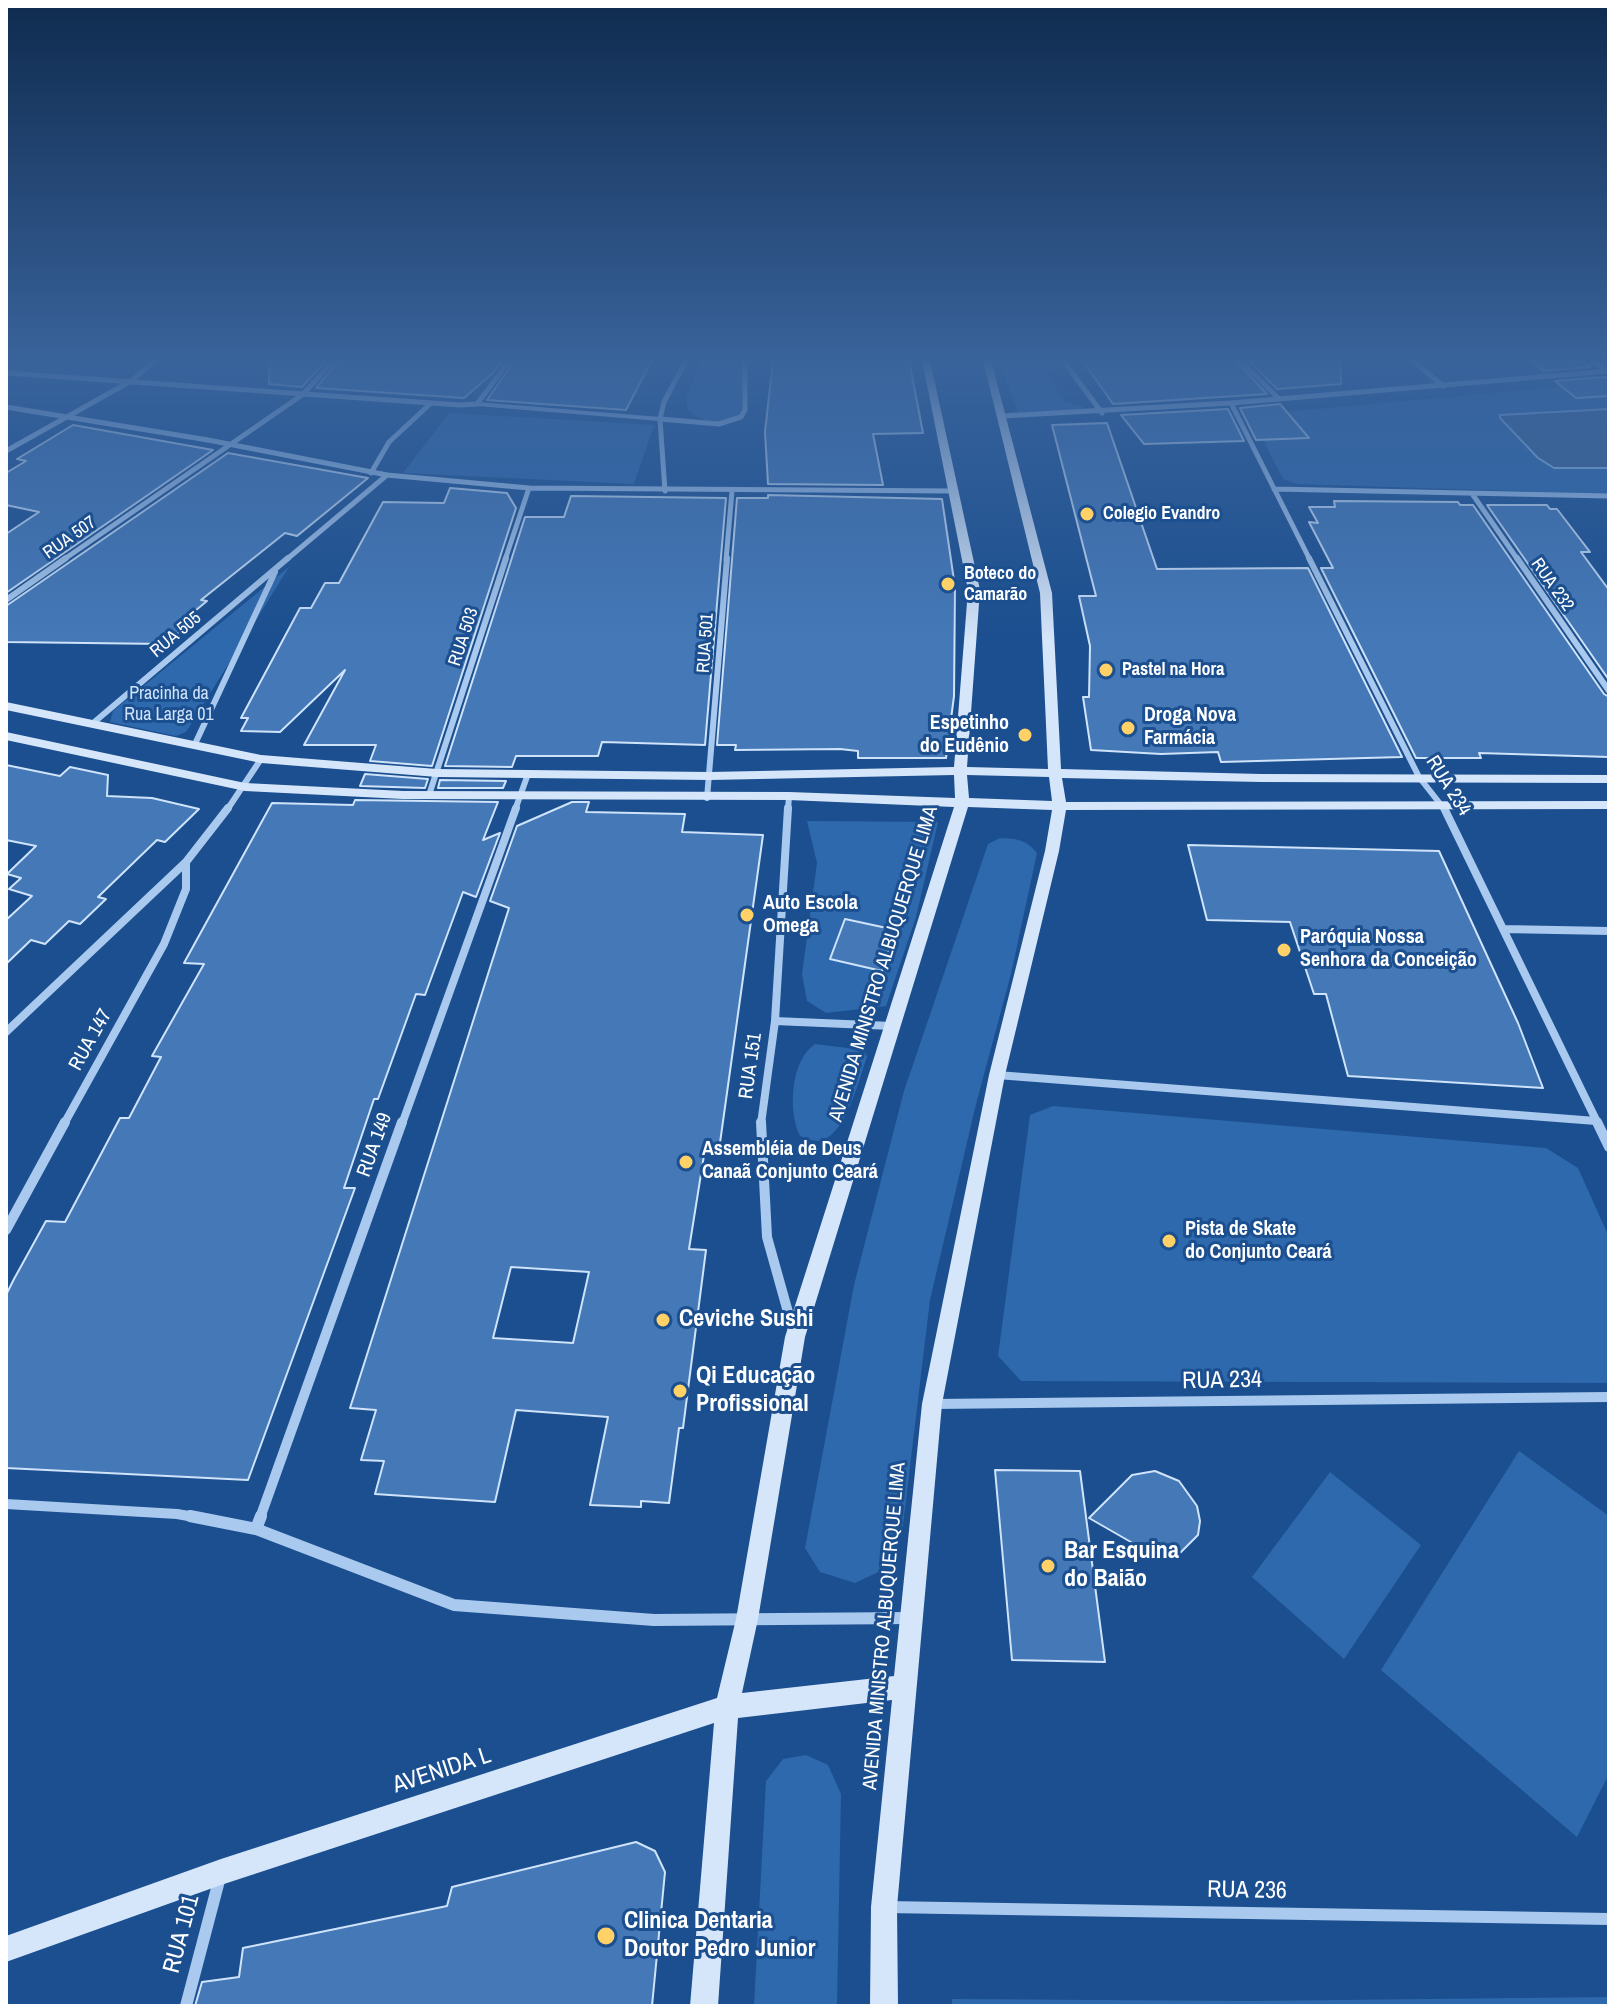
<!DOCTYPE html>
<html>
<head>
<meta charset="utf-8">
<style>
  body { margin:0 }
  #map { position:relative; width:1615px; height:2012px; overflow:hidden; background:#1b4f8f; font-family:"Archivo Narrow",sans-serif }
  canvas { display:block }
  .frame { position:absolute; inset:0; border:8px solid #fff; pointer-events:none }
</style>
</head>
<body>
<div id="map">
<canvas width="1615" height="2012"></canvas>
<div class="frame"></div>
</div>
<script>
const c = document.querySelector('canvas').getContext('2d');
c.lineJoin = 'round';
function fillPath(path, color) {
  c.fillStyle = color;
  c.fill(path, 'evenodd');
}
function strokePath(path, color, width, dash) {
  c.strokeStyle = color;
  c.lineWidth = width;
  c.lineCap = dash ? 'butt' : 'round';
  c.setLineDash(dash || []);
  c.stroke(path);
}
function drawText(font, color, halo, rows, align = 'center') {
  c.font = font + ' "Archivo Narrow",sans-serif';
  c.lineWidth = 6;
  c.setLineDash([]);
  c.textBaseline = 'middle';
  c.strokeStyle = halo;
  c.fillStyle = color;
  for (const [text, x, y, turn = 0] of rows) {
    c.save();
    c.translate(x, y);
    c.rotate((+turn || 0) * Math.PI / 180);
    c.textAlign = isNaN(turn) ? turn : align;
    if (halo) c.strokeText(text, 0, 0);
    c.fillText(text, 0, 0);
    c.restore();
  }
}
const green = new Path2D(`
  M 702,360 L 746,360 L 745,410 L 739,417 C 719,424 703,424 687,409 L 687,394 Z
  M 999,360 L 1055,360 L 1059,367 L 1047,374 L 1065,402 L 1082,406 L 1084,411 L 1018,412 Z
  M 1609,382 L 1609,494 L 1297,484 L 1283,479 L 1255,423 L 1264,414 Z
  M 449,413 L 654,425 L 634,484 L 403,473 Z
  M 289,567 L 186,732 L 176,736 L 110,722 L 113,711 Z
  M 807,821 L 938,822 L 916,917 L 886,1006 L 826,1013 L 807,1001 L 802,974 L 817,863 ZM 845,920 L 896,930 L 882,971 L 830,959 Z
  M 1000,838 C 1017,839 1026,839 1037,853 L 1011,974 L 976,1104 L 930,1300 L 902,1533 L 889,1567 L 855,1583 L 820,1572 L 805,1548 L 854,1285 L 904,1091 L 988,844 Z
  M 815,1044 L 864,1050 L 867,1057 C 859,1079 845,1139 818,1141 C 813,1141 806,1138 800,1136 C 788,1112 790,1061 815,1044 Z
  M 1053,1106 L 1546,1148 L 1578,1168 L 1609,1237 L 1609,1383 L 1021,1381 L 998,1356 L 1030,1115 Z
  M 1519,1451 L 1609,1516 L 1609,1774 L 1577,1837 L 1381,1670 Z
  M 1330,1472 L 1421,1545 L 1344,1659 L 1252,1577 Z
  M 806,1755 L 828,1765 L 841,1794 L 837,2006 L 754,2006 L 766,1781 L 783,1759 Z
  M 1609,1997 L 1609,2006 L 952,2006 L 952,1999 L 1250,2001 Z`);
const water = new Path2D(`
  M 1609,409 L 1609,468 L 1554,468 L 1538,458 L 1500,418 L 1500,415 Z`);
const building = new Path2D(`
  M 270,360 L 327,360 L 302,387 L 269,384 Z
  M 340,360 L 503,360 L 493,373 L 464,398 L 316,388 Z
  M 515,360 L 652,360 L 626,410 L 487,400 Z
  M 773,360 L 909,360 L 923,433 L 873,434 L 883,485 L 768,484 L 765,432 Z
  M 1082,360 L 1235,360 L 1267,394 L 1113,404 Z
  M 1248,360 L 1340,360 L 1341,384 L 1277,389 Z
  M 1530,360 L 1581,360 L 1591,367 L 1543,371 Z
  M 1605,377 L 1609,379 L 1609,396 L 1576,398 L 1555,381 Z
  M 1280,404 L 1309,438 L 1256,440 L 1240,408 Z
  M 1228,409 L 1244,441 L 1144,444 L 1121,415 Z
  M 1107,423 L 1157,569 L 1308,568 L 1402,757 L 1221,762 L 1218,752 L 1161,754 L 1091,750 L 1083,697 L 1089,697 L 1090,646 L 1079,596 L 1096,596 L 1052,425 Z
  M 73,425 L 213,450 L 6,593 L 6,534 L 39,512 L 6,505 L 6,473 L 26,461 L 17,459 Z
  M 228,453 L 368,478 L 297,536 L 285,533 L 201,600 L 207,601 L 190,615 L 198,617 L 165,644 L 6,642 L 6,606 Z
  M 450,488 L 507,493 L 516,508 L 432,766 L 370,761 L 376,745 L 304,745 L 345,670 L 280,732 L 241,731 L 248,718 L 241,718 L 300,608 L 311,608 L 325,583 L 339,583 L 383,502 L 444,503 Z
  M 768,495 L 942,499 L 955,587 L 954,696 L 946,758 L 858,758 L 858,751 L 840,749 L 735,750 L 736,745 L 717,745 L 737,498 L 768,498 Z
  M 571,496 L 726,498 L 705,745 L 602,742 L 598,756 L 516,756 L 512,767 L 445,766 L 525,517 L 564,517 Z
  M 1334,501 L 1458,502 L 1460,505 L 1473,505 L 1604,694 L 1609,697 L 1609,757 L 1479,753 L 1481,758 L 1416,758 L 1321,568 L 1333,568 L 1309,522 L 1318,523 L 1309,507 L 1335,507 Z
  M 1487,505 L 1547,505 L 1550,509 L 1557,509 L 1590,552 L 1581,552 L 1609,590 L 1609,680 Z
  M 6,765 L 60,776 L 70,767 L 108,775 L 107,796 L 152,798 L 199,809 L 165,842 L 157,840 L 98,897 L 106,899 L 80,924 L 69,921 L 45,944 L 31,940 L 6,964 L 6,920 L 32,896 L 9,889 L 21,878 L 7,874 L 36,846 L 6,840 Z
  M 365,774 L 428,779 L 425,788 L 360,786 Z
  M 440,780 L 506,781 L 503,788 L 438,788 Z
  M 355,800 L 498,802 L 483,840 L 500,833 L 476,897 L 463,892 L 425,995 L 416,994 L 378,1099 L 374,1099 L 344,1188 L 355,1188 L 248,1480 L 6,1468 L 6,1295 L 14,1279 L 46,1221 L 65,1222 L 120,1118 L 129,1118 L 161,1057 L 152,1056 L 204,964 L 184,963 L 272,803 L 353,805 Z
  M 572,802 L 589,802 L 586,812 L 685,814 L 682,832 L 763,835 L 719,1150 L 705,1149 L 689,1249 L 706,1250 L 683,1428 L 679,1428 L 669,1503 L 641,1501 L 641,1507 L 590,1505 L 608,1417 L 516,1410 L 495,1502 L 375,1494 L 384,1461 L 361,1460 L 376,1410 L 350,1408 L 509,908 L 490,901 L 517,826 ZM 511,1267 L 589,1272 L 573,1343 L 493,1338 Z
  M 1188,845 L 1439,851 L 1518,1023 L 1543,1088 L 1348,1076 L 1326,994 L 1314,994 L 1290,922 L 1207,920 Z
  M 845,919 L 896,930 L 882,971 L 830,959 Z
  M 995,1470 L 1080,1471 L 1105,1662 L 1012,1660 Z
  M 1155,1471 L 1179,1481 L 1197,1506 L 1200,1521 L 1198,1535 L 1179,1554 L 1150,1553 L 1089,1518 L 1132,1475 Z
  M 636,1842 L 655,1851 L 665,1872 L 652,2006 L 195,2006 L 202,1982 L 239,1977 L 243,1948 L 447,1906 L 452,1887 Z`);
const lane = new Path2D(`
  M 477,404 L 660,419`);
const streetFar4 = new Path2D(`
  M 1063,360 L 1102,413
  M 1240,360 L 1279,399
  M 1412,360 L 1443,386
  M 1592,360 L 1606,370
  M 6,373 L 460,405 L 477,404 L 510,360
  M 1231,403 L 1310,560
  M 6,407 L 208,440 L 387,475 L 529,488 L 952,491
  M 1002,416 L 1231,403 L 1609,371
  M 660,419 L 719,424 L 741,417 L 745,410 L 745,360
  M 6,451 L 131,381 L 157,360
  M 371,473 L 389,442 L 430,404
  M 1274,489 L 1609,496
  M 665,491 L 660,419 L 664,402 L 686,360
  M 1473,495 L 1518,560
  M 63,560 L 302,395 L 335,360
  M 286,560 L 387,475
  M 505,560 L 529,488
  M 726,560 L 732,491`);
const streetFar3 = new Path2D(`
  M 1309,558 L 1419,777 L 1445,810
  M 1517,558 L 1609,691
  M 6,600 L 66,558
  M 92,724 L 288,558
  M 195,744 L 275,572
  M 429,795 L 506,558
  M 707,798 L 727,558
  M 227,810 L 261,759
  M 515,810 L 528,774
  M 788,810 L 789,796`);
const streetFar2 = new Path2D(`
  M 1444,808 L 1598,1124
  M 1503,929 L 1609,931
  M 775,1021 L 892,1026
  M 6,1032 L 186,862
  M 997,1075 L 1596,1121
  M 64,1124 L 164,944 L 186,889 L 186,862 L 228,808
  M 402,1124 L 516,808
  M 761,1124 L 775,1021 L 788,808`);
const streetFar1 = new Path2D(`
  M 761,1122 L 767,1237 L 793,1330
  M 1597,1122 L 1609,1147
  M 6,1230 L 65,1122
  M 933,1404 L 1609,1397
  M 6,1504 L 177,1514 L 200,1518
  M 260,1518 L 402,1122`);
const street = new Path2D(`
  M 190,1516 L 256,1529 L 454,1605 L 654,1620 L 910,1618
  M 256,1529 L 261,1516
  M 886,1907 L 1609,1919
  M 186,2006 L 220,1877`);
const secondary = new Path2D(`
  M 922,360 L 930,360 L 980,590 L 967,767 L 1048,769 L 1040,593 L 983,360 L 991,360 L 1052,593 L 1061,769 L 1261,774 L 1609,775 L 1609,783 L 1261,782 L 1062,778 L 1066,802 L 1609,801 L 1609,809 L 1066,810 L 1059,851 L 1005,1075 L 942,1404 L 897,1907 L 898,2006 L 870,2006 L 871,1907 L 892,1700 L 738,1718 L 718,2006 L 690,2006 L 714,1723 L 221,1885 L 6,1962 L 6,1936 L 221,1859 L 717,1698 L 736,1619 L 785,1337 L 954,807 L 789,800 L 403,799 L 245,791 L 6,740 L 6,732 L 245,783 L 403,791 L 789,792 L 955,798 L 954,775 L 710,780 L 437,777 L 261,763 L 6,710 L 6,702 L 261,755 L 437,769 L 710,772 L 954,767 L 968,590 ZM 967,775 L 1049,777 L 1052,801 L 969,798 ZM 968,807 L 1052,810 L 1045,851 L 989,1075 L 922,1404 L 894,1676 L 742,1693 L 758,1619 L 805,1337 Z`);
const markers = [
  [1087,514,8,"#ffd166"],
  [948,584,8,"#ffd166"],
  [1106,670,8,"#ffd166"],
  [1128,728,8,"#ffd166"],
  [1025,735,8,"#ffd166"],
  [747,915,8,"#ffd166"],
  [1284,950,8,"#ffd166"],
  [686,1162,8,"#ffd166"],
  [1169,1241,8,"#ffd166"],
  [663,1320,8,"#ffd166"],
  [680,1391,8,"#ffd166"],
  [1048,1566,8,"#ffd166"],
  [606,1936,10,"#ffd166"]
];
const farPoinames = [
  ["Colegio Evandro",1103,514],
  ["Boteco do",964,574],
  ["Camarão",964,595],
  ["Pastel na Hora",1122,670]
];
const farStreetnames = [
  ["RUA 507",70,538,-35],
  ["RUA 232",1552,585,55],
  ["RUA 505",176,635,-40],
  ["RUA 503",464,637,-72],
  ["RUA 501",706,643,-86]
];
const farParknames = [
  ["Pracinha da",169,694],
  ["Rua Larga 01",169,715]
];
const poiNames = [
  ["Droga Nova",1144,716],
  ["Farmácia",1144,739],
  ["Espetinho",1009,724,"right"],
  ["do Eudênio",1009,747,"right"],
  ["Auto Escola",763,904],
  ["Omega",763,927],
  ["Paróquia Nossa",1300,938],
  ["Senhora da Conceição",1300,961],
  ["Assembléia de Deus",702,1150],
  ["Canaã Conjunto Ceará",702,1173],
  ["Pista de Skate",1185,1230],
  ["do Conjunto Ceará",1185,1253]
];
const streetNames = [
  ["RUA 234",1448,786,58],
  ["AVENIDA MINISTRO ALBUQUERQUE LIMA",884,964,-73],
  ["RUA 147",91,1040,-61],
  ["RUA 151",751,1066,-82],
  ["RUA 149",375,1145,-70],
  ["AVENIDA MINISTRO ALBUQUERQUE LIMA",885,1626,-85]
];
const nearPoinames = [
  ["Ceviche Sushi",679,1320],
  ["Qi Educação",696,1377],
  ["Profissional",696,1405],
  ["Bar Esquina",1064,1552],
  ["do Baião",1064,1580],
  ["Clinica Dentaria",624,1922],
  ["Doutor Pedro Junior",624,1950]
];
const nearStreetnames = [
  ["RUA 234",1222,1381,-1],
  ["AVENIDA L",442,1771,-18],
  ["RUA 236",1247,1891,1],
  ["RUA 101",182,1934,-75]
];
fillPath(green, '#2e69ad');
fillPath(water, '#3c6290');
strokePath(water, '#9cc4f0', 2);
fillPath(building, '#4478b7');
strokePath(building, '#cfe3fa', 2);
strokePath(lane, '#a9c9ee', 4);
strokePath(streetFar4, '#a9c9ee', 5);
strokePath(streetFar3, '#a9c9ee', 6);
strokePath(streetFar2, '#a9c9ee', 8);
strokePath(streetFar1, '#a9c9ee', 10);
strokePath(street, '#a9c9ee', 12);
fillPath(secondary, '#d6e6fa');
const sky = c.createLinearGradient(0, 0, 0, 642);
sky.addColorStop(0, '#0f2b4f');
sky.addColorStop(0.56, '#39639b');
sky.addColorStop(1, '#39639b00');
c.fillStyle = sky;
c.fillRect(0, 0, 1615, 642);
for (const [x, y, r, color] of markers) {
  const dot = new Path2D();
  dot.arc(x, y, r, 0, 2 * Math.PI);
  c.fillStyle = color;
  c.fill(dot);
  strokePath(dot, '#1b4f8f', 3);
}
drawText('bold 18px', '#fff', '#1b4f8f', farPoinames, 'left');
drawText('18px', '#fff', '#1b4f8f', farStreetnames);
drawText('18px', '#cfe3fa', '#1b4f8f', farParknames);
drawText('bold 20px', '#fff', '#1b4f8f', poiNames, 'left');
drawText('20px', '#fff', '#1b4f8f', streetNames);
drawText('bold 24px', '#fff', '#1b4f8f', nearPoinames, 'left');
drawText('24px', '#fff', '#1b4f8f', nearStreetnames);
</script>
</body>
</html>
